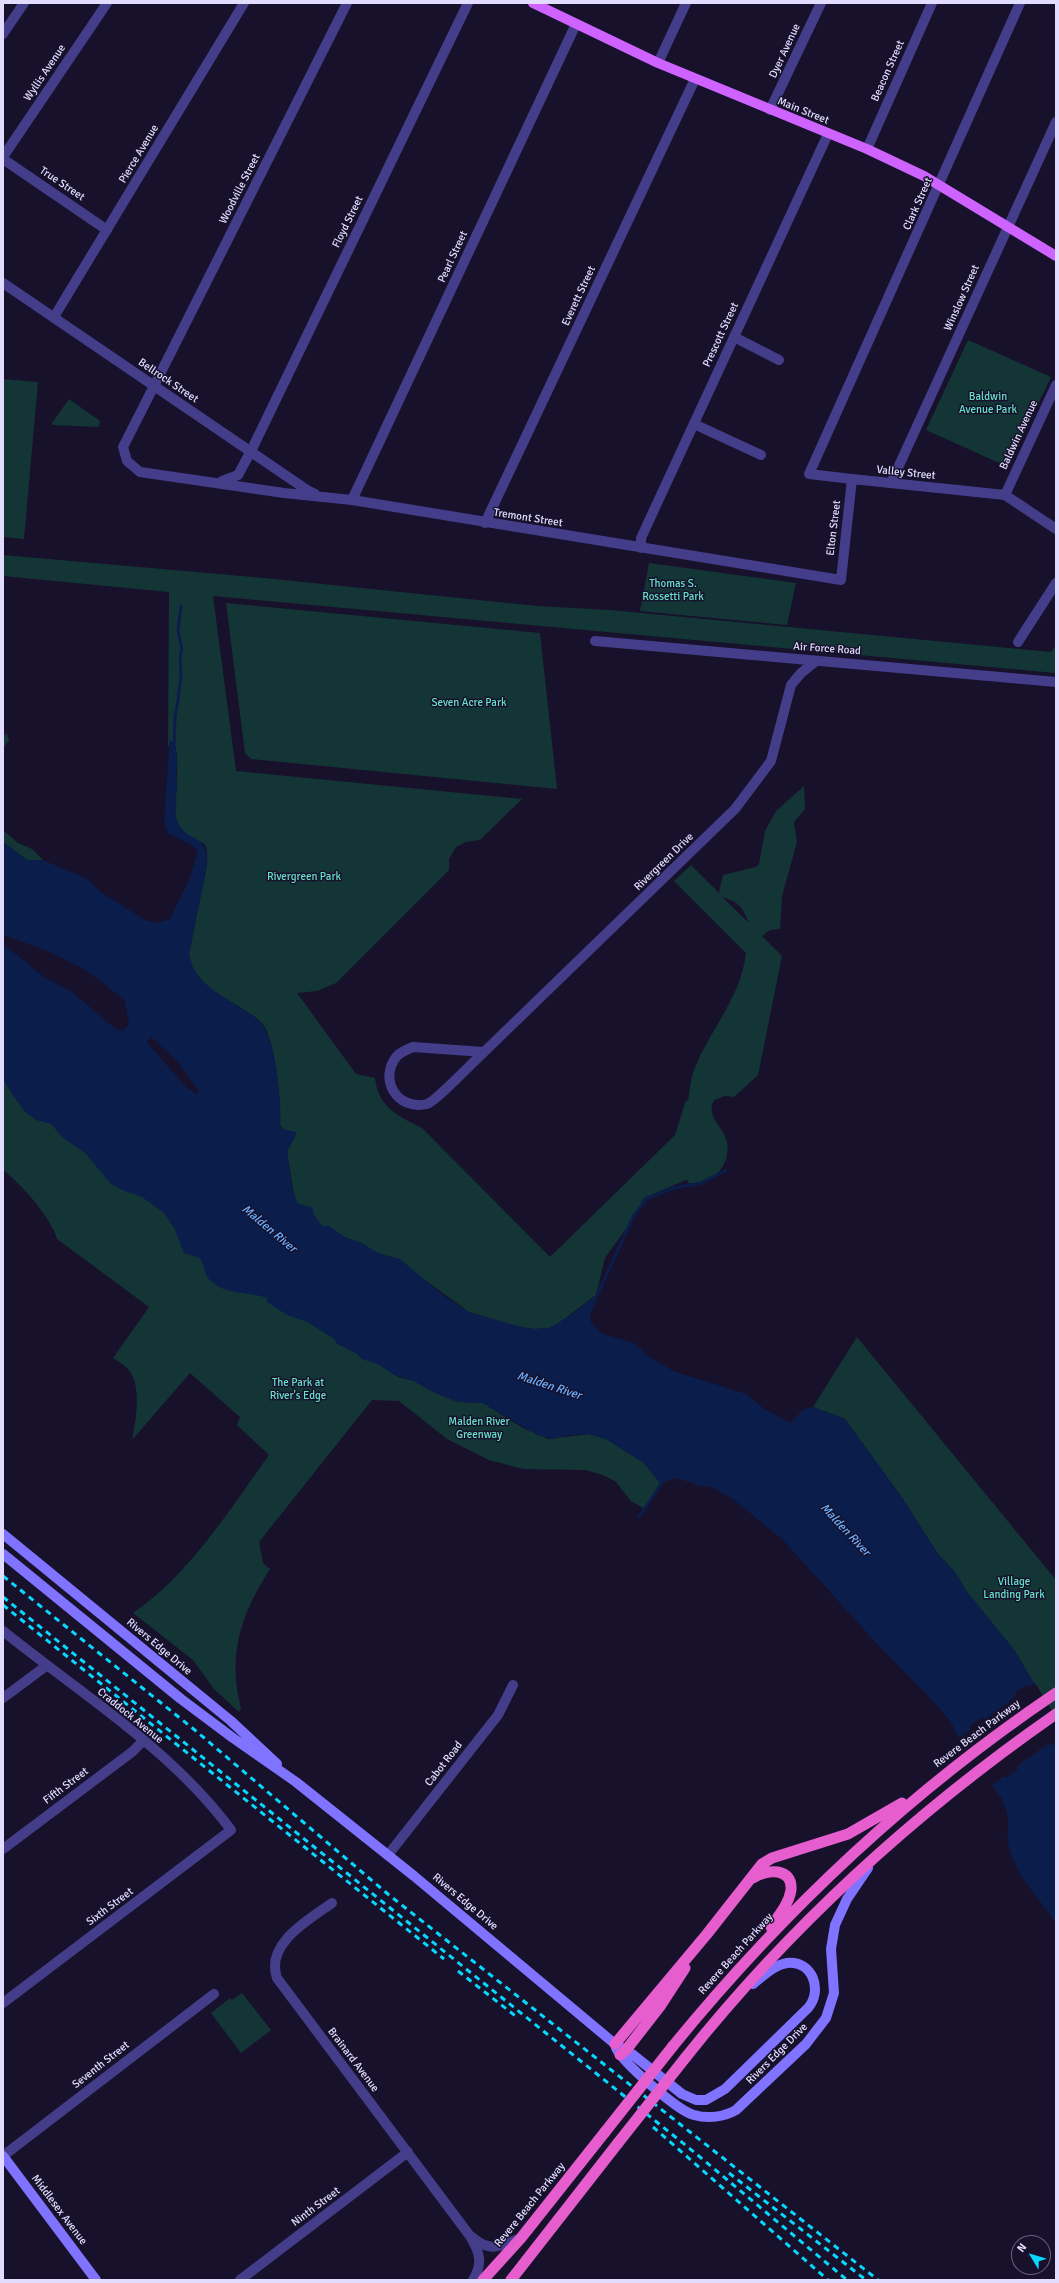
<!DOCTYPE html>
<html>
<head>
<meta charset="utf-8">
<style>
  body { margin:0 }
  #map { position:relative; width:1059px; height:2283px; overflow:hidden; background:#17112c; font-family:Signika,sans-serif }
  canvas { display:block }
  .frame { position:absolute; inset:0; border:4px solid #e2dcff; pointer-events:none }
  .north { position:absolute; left:1011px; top:2235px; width:40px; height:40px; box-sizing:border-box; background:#17112c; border:1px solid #686280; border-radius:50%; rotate:308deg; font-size:11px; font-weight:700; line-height:16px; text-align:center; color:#e2dcff }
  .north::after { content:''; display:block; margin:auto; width:14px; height:18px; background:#09d7fe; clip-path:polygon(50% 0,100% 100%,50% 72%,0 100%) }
</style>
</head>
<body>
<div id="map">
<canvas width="1059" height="2283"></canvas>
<div class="frame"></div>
<div class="north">N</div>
</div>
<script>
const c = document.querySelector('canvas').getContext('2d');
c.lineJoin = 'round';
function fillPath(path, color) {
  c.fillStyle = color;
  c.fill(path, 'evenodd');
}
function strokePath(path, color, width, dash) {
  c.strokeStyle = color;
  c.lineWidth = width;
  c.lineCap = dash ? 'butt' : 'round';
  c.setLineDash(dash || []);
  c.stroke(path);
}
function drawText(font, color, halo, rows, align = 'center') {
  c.font = font + ' Signika,sans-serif';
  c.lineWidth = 3;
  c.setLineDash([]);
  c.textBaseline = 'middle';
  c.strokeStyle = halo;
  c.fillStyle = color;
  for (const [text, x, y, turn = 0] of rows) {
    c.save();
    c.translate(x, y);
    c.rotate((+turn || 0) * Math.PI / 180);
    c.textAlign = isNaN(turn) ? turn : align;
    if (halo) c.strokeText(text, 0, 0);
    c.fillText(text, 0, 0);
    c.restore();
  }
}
const green = new Path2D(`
  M 968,340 L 1051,377 L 1008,467 L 926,430 Z
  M 3,379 L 38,382 L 24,539 L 3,537 Z
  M 69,399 L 100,421 L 99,427 L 53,425 L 52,423 Z
  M 3,555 L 264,578 L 537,606 L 610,610 L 1051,652 L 1056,645 L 1056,673 L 213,596 L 236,771 L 522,799 L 480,840 L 466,842 L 456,847 L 449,859 L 449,870 L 336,983 L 317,991 L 297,993 L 356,1074 L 375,1078 C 378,1107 398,1116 422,1128 L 550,1257 L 675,1135 L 686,1100 L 688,1101 C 690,1089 691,1075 696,1065 C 713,1026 741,996 746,953 L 674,881 L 691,865 L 720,894 L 719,892 L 723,875 L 756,867 L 759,864 L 765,831 L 776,811 L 804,786 L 805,809 L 794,822 L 797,842 L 782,896 L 780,929 L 770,930 L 762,936 L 782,956 L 758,1075 L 734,1097 L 725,1096 L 714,1100 C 705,1118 724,1126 727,1142 C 731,1166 712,1187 687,1183 L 689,1181 L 686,1180 L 644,1198 L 628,1226 L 605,1258 L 596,1295 L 559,1323 L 549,1328 L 535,1329 L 520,1327 L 469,1312 L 407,1267 L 352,1244 L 342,1235 L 322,1228 L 296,1209 L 287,1151 L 296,1135 L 283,1129 L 280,1124 C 282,1105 275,1037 262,1023 C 238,1000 194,992 189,954 L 207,865 C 207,859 208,853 206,847 C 203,840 196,841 191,837 C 181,832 175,820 175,809 C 174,795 183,747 171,741 L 168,748 L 169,592 L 3,576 ZM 722,897 C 740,903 741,905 749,923 Z
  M 649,563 L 796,583 L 787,625 L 640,611 Z
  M 226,603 L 540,633 L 557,789 L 251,759 L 245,753 Z
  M 7,733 L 9,740 L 3,749 L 3,736 Z
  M 3,830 L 18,843 L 32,849 L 43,860 L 27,860 L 3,842 Z
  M 3,1075 L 53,1121 L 166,1211 L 203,1256 L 308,1318 L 398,1377 L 414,1381 L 433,1392 L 458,1402 L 483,1403 L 523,1428 L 548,1439 L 589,1434 L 606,1439 L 644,1463 L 660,1483 L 645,1509 L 631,1501 L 615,1481 L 603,1475 L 585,1470 L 523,1469 L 489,1460 L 447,1439 L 399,1401 L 372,1400 L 259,1542 L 263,1563 L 270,1569 C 241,1614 227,1655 241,1708 L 239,1712 L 214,1689 L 193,1660 L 133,1613 C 189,1575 230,1509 269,1455 L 237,1425 L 240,1417 L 190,1373 L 132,1440 C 136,1420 143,1382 126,1367 C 122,1363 117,1361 113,1358 L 149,1307 L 57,1239 C 51,1217 21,1184 3,1170 Z
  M 857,1337 L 1056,1580 L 1056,1721 L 1015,1651 L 967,1592 L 955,1572 L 938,1554 L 903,1499 L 845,1419 L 813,1407 Z
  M 242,1993 L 271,2030 L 241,2053 L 211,2013 L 230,1998 L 232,2000 Z`);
const water = new Path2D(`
  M 170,740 L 175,745 C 176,751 177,757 177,763 C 176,779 171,804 176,818 C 186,847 208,828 207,865 L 189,953 C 194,991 238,1000 261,1023 C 275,1037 282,1105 280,1124 L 283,1129 L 296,1132 L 296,1135 L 287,1151 L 291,1182 L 297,1203 L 313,1208 L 313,1213 L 322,1226 L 329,1226 L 345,1237 L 362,1243 L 378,1253 L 400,1259 L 444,1296 L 469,1312 L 520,1327 L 535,1329 L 549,1328 L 570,1316 L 599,1293 L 590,1316 L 591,1323 L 603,1334 L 634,1343 L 648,1356 L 673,1371 L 746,1394 L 763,1408 L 790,1423 L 804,1409 L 813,1407 L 845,1419 L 903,1499 L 938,1554 L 955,1572 L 967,1592 L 1015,1651 L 1056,1721 L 1056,1923 C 1040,1899 1016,1876 1009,1847 C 1006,1837 1009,1829 1008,1820 C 1008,1817 1004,1802 1002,1799 L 959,1738 L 951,1722 L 933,1701 L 879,1646 L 783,1540 L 733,1499 L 711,1487 L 700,1486 L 677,1478 L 660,1483 L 644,1463 L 606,1439 L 589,1434 L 570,1435 L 553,1439 L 537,1435 L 483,1403 L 458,1402 L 433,1392 L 414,1381 L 392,1374 L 380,1365 L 362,1359 L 357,1354 L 337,1344 L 334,1339 L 307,1322 L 287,1315 L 267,1302 L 267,1298 C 247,1291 223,1296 208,1278 C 204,1273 204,1264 200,1258 L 184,1253 L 175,1230 L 164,1213 L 142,1197 L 122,1190 L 110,1183 L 85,1153 L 62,1137 L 51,1124 L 36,1120 L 25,1112 L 12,1094 L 3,1079 L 3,944 L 44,977 L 72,992 L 117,1030 L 123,1031 L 129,1024 L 125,1001 L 103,983 L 80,967 L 48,951 L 3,935 L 3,842 L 27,860 L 43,860 L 85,878 L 104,894 L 145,920 L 156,923 L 170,919 L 189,880 L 198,852 L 192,845 L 168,833 L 164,820 ZM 151,1037 L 178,1062 L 196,1087 L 199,1091 L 197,1094 L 186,1087 L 151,1047 L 147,1042 Z`);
const pier = new Path2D(`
  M 1035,1683 L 1056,1717 L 1056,1742 L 1051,1746 L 1049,1743 L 1017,1766 L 1018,1769 L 1012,1774 L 1006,1778 L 1004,1776 L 991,1786 L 958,1739 L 971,1729 L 970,1726 L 976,1721 L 983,1717 L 984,1720 L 1016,1696 L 1015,1693 L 1027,1684 L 1029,1687 Z`);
const stream = new Path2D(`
  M 174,747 L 175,717 L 178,700 L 181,675 L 180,657 L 182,649 L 178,631 L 181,606
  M 175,795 L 176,782
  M 174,813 L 175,800
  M 597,1295 L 633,1217 L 646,1199 L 674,1188 L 701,1183 L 726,1170
  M 639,1517 L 663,1481`);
const minor = new Path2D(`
  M 3,34 L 24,3
  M 658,63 L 686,3
  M 770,110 L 821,3
  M 867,149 L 932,3
  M 3,157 L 107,3
  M 3,159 L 107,230
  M 734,337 L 779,360
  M 154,386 L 347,3
  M 694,424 L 761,455
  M 251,451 L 468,3
  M 852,479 L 809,474 L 1020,3
  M 891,483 L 1056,122
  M 1005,495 L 1056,529
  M 352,500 L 576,24
  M 485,523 L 695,79
  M 595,641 L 1056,682
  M 1018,642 L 1056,583
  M 413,1047 L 484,1052 C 475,1060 435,1102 427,1104 C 397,1111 378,1079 397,1056 C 401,1052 408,1049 413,1047 Z
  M 484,1052 L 735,809 L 771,761 L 791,685 L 801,673 L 816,661
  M 3,1631 C 81,1694 171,1749 231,1830 L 3,2003
  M 3,1698 L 46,1666
  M 3,1849 L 132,1752 L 143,1741
  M 388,1855 L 498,1715 L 513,1685
  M 332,1903 C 309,1920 265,1943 277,1978 L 470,2236 C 480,2252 483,2264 473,2280
  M 3,2156 L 214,1994
  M 472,2237 C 490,2253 500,2246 521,2238
  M 240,2280 L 408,2152`);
const tertiary = new Path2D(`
  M 3,283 L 307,490 L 315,494
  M 54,317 L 244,3
  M 154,386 L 123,447 L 127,461 L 140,472 L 284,493 L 352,500 L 841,580 L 852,479 L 1005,495 L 1056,385
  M 222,481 L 238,475 L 251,451
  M 641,548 L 641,538 L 828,134`);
const secondary = new Path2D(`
  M 3,1534 L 231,1721 L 277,1764
  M 3,1554 L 181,1699 L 233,1738 L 296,1782 L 414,1876 L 615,2044 L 632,2054 L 682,2094 L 696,2100 L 706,2100 L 725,2089 L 808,2008 C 823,1991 813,1960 787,1963 C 774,1965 763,1976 753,1984
  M 616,2048 C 623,2063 678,2111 694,2115 C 708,2119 724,2117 736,2110 L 806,2044 L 826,2018 L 834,1993 L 831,1949 L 835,1925 L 847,1899 L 868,1868
  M 3,2156 L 96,2280`);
const primary = new Path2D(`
  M 533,3 L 658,63 L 867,149 L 924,176 L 1056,256`);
const trunk = new Path2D(`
  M 753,1878 C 766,1869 793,1867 791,1890 C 789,1904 778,1916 771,1927
  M 615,2044 L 707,1934 L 762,1864 L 772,1858 L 848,1834 L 902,1803
  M 673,2046 C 784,1910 911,1791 1056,1693
  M 620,2055 L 626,2050 L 661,2005 L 685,1968
  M 686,2057 C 792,1924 917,1811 1056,1714
  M 483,2280 L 521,2238 L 605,2132
  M 511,2280 L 618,2143`);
const rail = new Path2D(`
  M 3,1576 L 196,1731 L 389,1895 L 878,2280
  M 3,1597 L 694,2152 L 847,2280
  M 3,1605 L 444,1959
  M 458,1971 L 518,2018
  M 653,2127 L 828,2280
  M 729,2173 L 866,2280`);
const trunkBridge = new Path2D(`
  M 605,2132 L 673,2046
  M 618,2143 L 686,2057`);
const streetNames = [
  ["Dyer Avenue",785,51,-65],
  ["Beacon Street",888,71,-66],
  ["Wyllis Avenue",45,73,-56],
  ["Main Street",803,111,22],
  ["Pierce Avenue",139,154,-59],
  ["True Street",62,184,34],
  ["Woodville Street",240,189,-63],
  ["Clark Street",918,204,-66],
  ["Floyd Street",348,222,-64],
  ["Pearl Street",453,257,-65],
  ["Everett Street",579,296,-65],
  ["Winslow Street",962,298,-66],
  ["Prescott Street",721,335,-65],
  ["Bellrock Street",168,381,34],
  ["Baldwin Avenue",1019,435,-65],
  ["Valley Street",906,473,6],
  ["Tremont Street",528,518,9],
  ["Elton Street",834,528,-83],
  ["Air Force Road",827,649,4],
  ["Rivergreen Drive",664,862,-44],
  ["Rivers Edge Drive",159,1647,40],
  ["Craddock Avenue",130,1716,39],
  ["Revere Beach Parkway",977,1734,-37],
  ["Cabot Road",444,1764,-52],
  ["Fifth Street",66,1786,-37],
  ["Rivers Edge Drive",465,1902,40],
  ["Sixth Street",110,1907,-37],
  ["Revere Beach Parkway",736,1954,-48],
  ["Rivers Edge Drive",777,2054,-45],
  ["Brainard Avenue",353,2060,53],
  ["Seventh Street",101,2065,-38],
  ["Revere Beach Parkway",530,2205,-51],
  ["Ninth Street",316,2207,-37],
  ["Middlesex Avenue",59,2210,53]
];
const parkNames = [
  ["Baldwin",988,397],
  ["Avenue Park",988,410],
  ["Thomas S.",673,584],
  ["Rossetti Park",673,597],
  ["Seven Acre Park",469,703],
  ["Rivergreen Park",304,877],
  ["The Park at",298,1383],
  ["River's Edge",298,1396],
  ["Malden River",479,1422],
  ["Greenway",479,1435],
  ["Village",1014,1582],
  ["Landing Park",1014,1595]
];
const waterNames = [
  ["Malden River",269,1229,40],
  ["Malden River",549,1386,18],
  ["Malden River",845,1530,47]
];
fillPath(green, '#143536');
fillPath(water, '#0b1e4b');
fillPath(pier, '#17112c');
strokePath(stream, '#0b1e4b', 3);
strokePath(minor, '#443d8a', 10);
strokePath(tertiary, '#443d8a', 10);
strokePath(secondary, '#7f73ff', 10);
strokePath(primary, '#ce63ff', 10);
strokePath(trunk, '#e65dce', 11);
strokePath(rail, '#09d7fe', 3, [6, 5]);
strokePath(trunkBridge, '#e65dce', 11);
drawText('11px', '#e2dcff', '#17112c', streetNames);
drawText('11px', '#66e1ca', '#17112c', parkNames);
drawText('italic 12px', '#6ab1ff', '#17112c', waterNames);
</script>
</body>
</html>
